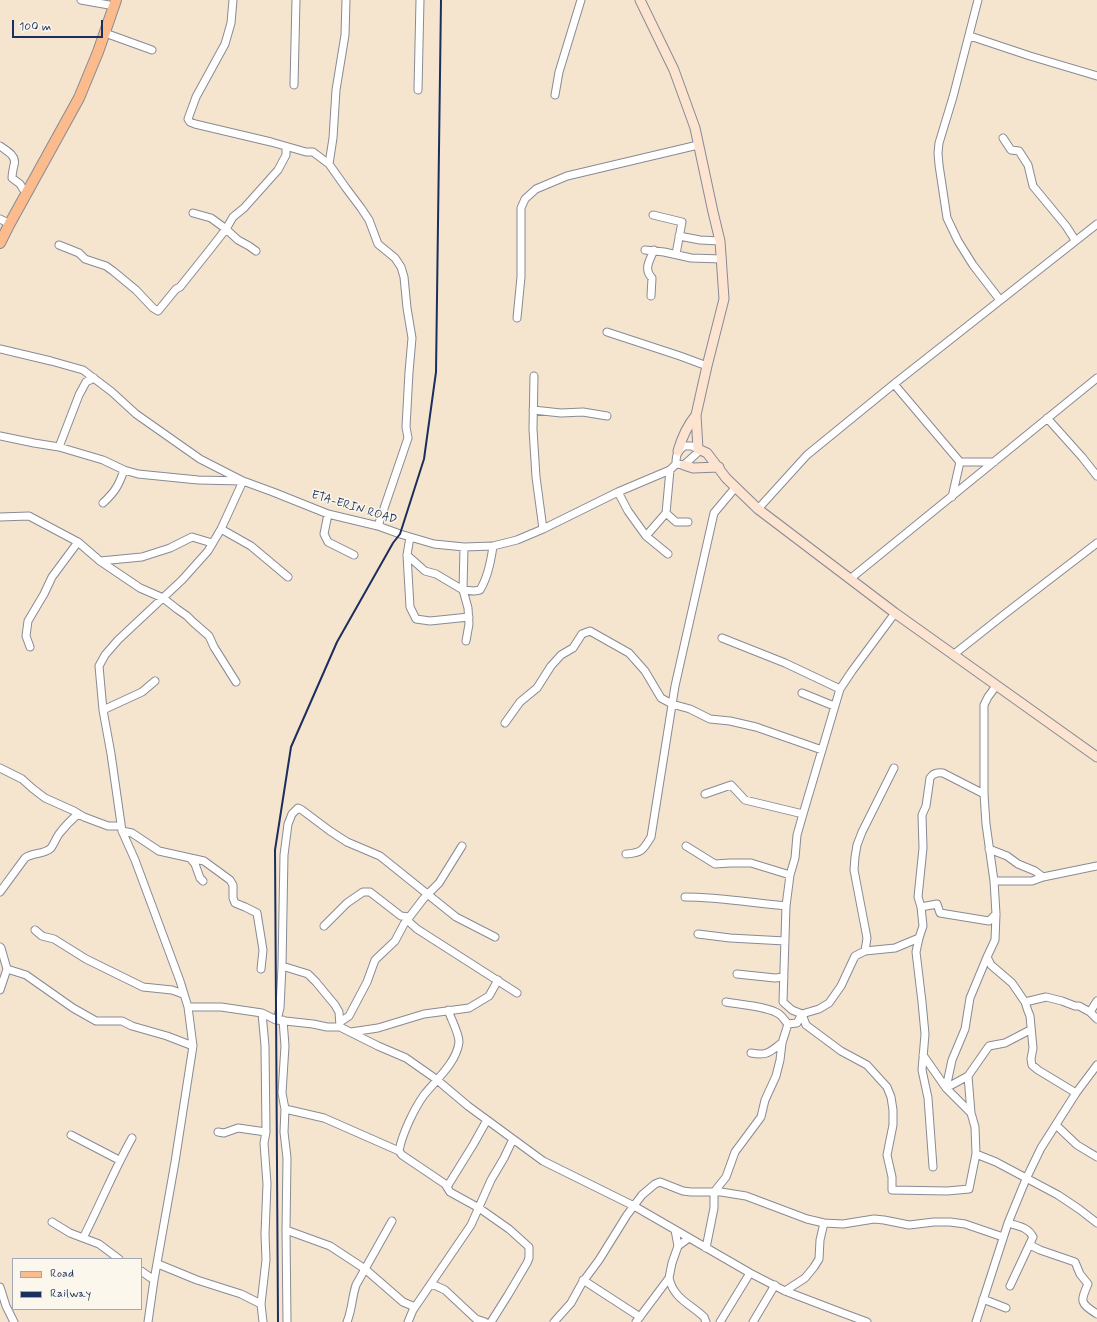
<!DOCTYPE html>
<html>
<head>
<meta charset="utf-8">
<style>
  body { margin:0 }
  #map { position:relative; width:1097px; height:1322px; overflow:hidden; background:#f6e5ce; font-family:Mynerve,sans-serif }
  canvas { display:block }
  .legend { position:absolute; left:12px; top:1258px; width:130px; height:52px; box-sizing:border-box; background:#fbf7ec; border:1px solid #a1a7b3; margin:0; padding:5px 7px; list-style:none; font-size:12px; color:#1b2f5e }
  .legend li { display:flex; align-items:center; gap:8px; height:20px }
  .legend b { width:20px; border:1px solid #a1a7b3 }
  .scale { position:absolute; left:12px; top:20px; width:91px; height:18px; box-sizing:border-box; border:2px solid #1b2f5e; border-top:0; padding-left:5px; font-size:12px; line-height:14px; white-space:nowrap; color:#1b2f5e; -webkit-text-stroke:3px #fbf7ec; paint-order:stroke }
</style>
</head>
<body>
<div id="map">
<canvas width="1097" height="1322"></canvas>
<ul class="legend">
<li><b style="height:5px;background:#fbbb8c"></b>Road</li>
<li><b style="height:5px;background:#1b2f5e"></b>Railway</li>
</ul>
<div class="scale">100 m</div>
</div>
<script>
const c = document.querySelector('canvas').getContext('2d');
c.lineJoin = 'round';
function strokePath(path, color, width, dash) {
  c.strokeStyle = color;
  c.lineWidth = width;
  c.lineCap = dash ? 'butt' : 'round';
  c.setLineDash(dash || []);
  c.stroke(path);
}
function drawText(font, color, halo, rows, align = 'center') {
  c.font = font + ' Mynerve,sans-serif';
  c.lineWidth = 3;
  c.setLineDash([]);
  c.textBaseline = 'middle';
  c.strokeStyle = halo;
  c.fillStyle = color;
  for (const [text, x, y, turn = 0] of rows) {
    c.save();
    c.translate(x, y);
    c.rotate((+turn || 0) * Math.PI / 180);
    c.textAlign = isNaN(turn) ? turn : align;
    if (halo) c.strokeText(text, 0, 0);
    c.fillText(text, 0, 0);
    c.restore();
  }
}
const street = new Path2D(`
  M 81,0 L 109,5
  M 233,0 L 231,23 L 225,44 L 196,97 L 188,119 L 190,122 L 195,124 L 271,142 L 306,152 L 313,152 L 329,164 L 346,188 L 361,208 L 369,220 L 378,244 L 395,258 L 401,267 L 404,277 L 407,308 L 412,338 L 409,372 L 406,427 L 408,438 L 378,526
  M 978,0 L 953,97 L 939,143 L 938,153 L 939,165 L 947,218 L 958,241 L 973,265 L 1000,300
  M 105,33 L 152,50
  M 970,36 L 1030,56 L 1097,76
  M 294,85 L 296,0
  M 418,90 L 420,0
  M 555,95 L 559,72 L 581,0
  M 1003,138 L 1011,150 L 1019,151 L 1028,165 L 1033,186 L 1066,226 L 1075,240
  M 0,146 C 7,151 17,156 14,165 C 13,170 12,173 12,178 L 20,184 L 23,189
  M 329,164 L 333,138 L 336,90 L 345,35 L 346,0
  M 193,213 L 211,218 L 226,229 L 238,240 L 249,246 L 256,251
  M 653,215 L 682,222 L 676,254
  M 0,219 L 6,222
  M 679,236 L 700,240 L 720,241
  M 59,245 L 79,253 L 85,259 L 106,266 L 113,271 L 136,290 L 153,308 L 158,311 L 176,289 L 180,287 L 208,252 L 226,229 L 233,217 L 244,208 L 278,170 L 286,155 L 286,147
  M 645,250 L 664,252 L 691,258 L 722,259
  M 651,296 L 652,278 C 643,269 650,260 654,250
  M 517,318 L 521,277 L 521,208 L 525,199 L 536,189 L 567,176 L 698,145
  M 607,332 L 680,356 L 707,366
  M 0,349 L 51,361 L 83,370 L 112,392 L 136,414 L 200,459 L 243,481 L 273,492 L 328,514 L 378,526 L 400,534 L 434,544 L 464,547 L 493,546 L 517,540 L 543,529 L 618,492 L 670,470 L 676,464
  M 534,376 L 533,429 L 536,477 L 543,529
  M 894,384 L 960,462 L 994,462
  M 533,410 L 561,413 L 583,412 L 607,416
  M 1047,418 L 1082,457 L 1097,476
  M 0,436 L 34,443 L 59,447 L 103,460 L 124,470
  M 684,446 L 692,446 L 698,449 L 697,453 L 684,465 L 676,464 C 676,455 677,452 684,446 Z
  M 59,447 L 79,395 L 86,382 L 94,378
  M 618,492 L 628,511 L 646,536 L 668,554
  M 952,497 L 960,462
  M 103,503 C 115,492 119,485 124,470 L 138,474 L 198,480 L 243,481 L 221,529 L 208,551 L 182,580 L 118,640 L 105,655 L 99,666 L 103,710 L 111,754 L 122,831 L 135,860 L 180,981 L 188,1007 L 193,1046 L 175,1162 L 154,1280 L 148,1322
  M 758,509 L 807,455 L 894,384 L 1097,224
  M 666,513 L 676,522 L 688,522
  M 328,514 L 324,534 L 328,542 L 354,555
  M 0,517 L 29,516 L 78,542 L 100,561 L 140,588 L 163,598 L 177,609 L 187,616 L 193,622 L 209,636 L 214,647 L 236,682
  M 221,529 L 251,546 L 288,577
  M 646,536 L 666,513 L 670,470
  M 410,537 L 407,555 L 410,607 L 416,619 L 430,621 L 469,617
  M 464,547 L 463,590 L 468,608 L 469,624 L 466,641
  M 407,555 L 425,571 L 436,574 L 463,590 L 474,591 L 480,590 C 488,577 491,561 493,546
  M 100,561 L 142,557 L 170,548 L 192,537 L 212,543
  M 850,579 L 1097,378
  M 895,613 L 852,671 L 840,689 L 803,814 L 797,835 L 795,858 L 790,875 L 786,906 L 783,1002 L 792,1010 L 802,1014 L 806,1025 L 841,1051 L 867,1065 L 887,1087 L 891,1097 L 893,1110 L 893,1125 L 887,1155 L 892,1177 L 892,1190 L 947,1191 L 969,1189 L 976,1154 L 975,1127 L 971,1113 L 946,1088 L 923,1055
  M 722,638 L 785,663 L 840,689
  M 30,647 L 26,636 L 28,621 L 44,594 L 52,577 L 78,542
  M 953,655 L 1006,613 L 1097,543
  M 996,686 L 988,697 L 984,705 L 984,794 L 986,824 L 994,881 L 996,914 L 995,940 L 987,957 L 991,965 L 1012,983 L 1025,1002 L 1028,1011 L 1030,1016 L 1033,1048 L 1031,1059 L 1032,1065 L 1038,1070 L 1076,1093
  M 802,693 L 834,706
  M 103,710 L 142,692 L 155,681
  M 505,723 L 520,702 L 537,688 L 551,666 L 561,655 L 573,648 L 582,634 L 590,631 L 629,653 L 645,671 L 661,698 L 672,704 L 690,709 L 710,719 L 730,721 L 756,727 L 822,750
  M 0,768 L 22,779 L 32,788 L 45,798 L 74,811 L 84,817 L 108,826 L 121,826
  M 705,794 L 731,785 L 745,800 L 803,814
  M 122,831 L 132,833 L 159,851 L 204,861 L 230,880 L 233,885 L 233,898 L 235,903 L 245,907 L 257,913 L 263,950 L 261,969
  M 686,846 L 715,864 L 730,863 L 751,863 L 790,875
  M 989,849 L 1007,856 L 1018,864 L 1035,871 L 1043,877 L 1097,866
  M 626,854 C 642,853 643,850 651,837 L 675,686 L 714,513 L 735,488
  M 190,858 L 195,864 L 200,878 L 203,881
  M 994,881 L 1032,881 L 1043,877
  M 0,892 L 25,858 C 33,852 44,855 51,848 C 54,844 56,838 59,834 C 65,826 71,820 78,814
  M 685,897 C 719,897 752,903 786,906
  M 921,907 L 937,904 L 940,913 L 989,921 L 996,914
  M 407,920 L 417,929 L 517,993
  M 324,926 L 347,903 L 363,892 L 370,892 L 401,916 L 409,917
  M 35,930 L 42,936 L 54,939 L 86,959 L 143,987 L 172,990 L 183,994
  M 698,934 L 730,938 L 785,941
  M 919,938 L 916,952 L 922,1002 L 925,1034 L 922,1070 L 928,1098 L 933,1167
  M 0,947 L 1,948 L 7,969 L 0,990
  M 865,951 L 867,938 L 854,870 L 855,857 L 857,845 L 862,832 L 894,768
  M 282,966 L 308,974 L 316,982 L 335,1005 L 339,1012 L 340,1026
  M 7,969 L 26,975 L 73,1008 L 96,1021 L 122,1021 L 132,1026 L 167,1036 L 193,1046
  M 737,974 L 775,978 L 784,977
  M 1097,1001 L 1090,1012 L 1097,1019
  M 726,1002 C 741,1005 767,1006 779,1014 C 783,1017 785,1021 788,1024 L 797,1023 L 802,1014 L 819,1009 L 829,1003 L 841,986 L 855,956 L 865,951 L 895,948 L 919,938 L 923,926 L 921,907 L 918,897 L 923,848 L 922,815 L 926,806 L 930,778 C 933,773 937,772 943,773 L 984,794
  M 1025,1002 L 1046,997 L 1062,1001 L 1075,1006 L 1079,1006 L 1090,1012
  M 188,1007 L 221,1007 L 262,1013 L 276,1020 L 313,1024 L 327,1027 L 340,1027 L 378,1046 L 406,1058 L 436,1079 L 468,1106 L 543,1161 L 634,1206 L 750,1273 L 785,1291 L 840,1312 L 867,1322
  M 262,1013 L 265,1046 L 266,1132 L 264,1143 L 267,1184 L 265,1234 L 266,1260 L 261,1304 L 263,1322
  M 277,1020 L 280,1008 L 282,966 L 284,855 L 288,824 L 292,814 L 298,808 L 302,810 L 330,831 L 347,842 L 380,856 L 456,917 L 495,937
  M 283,1020 L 285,1046 L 282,1093 L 285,1109 L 284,1132 L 287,1158 L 286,1230 L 287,1322
  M 340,1022 L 349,1016 L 367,982 L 375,960 L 395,941 L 404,924 L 424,898 L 439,883 L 462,846
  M 351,1032 L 378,1028 L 424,1014 L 469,1008 L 489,996 L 498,980
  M 751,1053 C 768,1056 769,1052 782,1043
  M 968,1076 L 946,1088 L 952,1060 L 965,1029 L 970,998 L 987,957
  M 285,1109 L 324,1118 L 399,1151 L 402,1155 L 445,1184 L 450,1192 L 479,1208 L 509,1229 L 529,1247 L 529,1258 L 527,1263 L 508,1295 L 491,1322
  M 971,1113 L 968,1076 L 989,1046 L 1005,1043 L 1030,1030
  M 1056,1125 L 1077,1145 L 1097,1157
  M 218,1132 L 224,1133 L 238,1128 L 266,1132
  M 71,1135 L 119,1160
  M 399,1151 C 402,1134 414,1109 424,1095 C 436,1080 457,1062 459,1042 C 459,1033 451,1019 448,1010
  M 976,1154 L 996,1162 L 1058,1195 L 1079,1209 L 1097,1223
  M 447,1187 L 473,1145 L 487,1120
  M 52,1222 L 70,1233 L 99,1244 L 119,1259
  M 1008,1223 C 1018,1226 1028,1227 1033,1237 L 1010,1286
  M 286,1230 L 330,1246 L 365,1269 L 403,1302 L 415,1307
  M 675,1230 L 678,1246
  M 83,1238 C 100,1205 114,1170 132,1138
  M 1030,1245 L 1040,1250 L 1075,1262 L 1080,1274 L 1088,1284 C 1080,1302 1080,1303 1097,1314
  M 706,1248 L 714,1208 L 714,1192 L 726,1177 L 735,1152 L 761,1117 L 765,1100 L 776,1076 L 780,1060 L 782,1043 L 788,1024
  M 158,1264 L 197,1280 L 241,1294 L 261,1304
  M 141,1271 L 154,1280
  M 669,1278 C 674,1299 689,1303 704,1317 L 706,1322
  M 583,1280 L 640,1317
  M 432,1284 L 445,1290 L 476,1319 L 485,1322
  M 0,1287 L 6,1306 L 14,1322
  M 785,1291 L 805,1278 L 814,1267 L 819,1259 L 820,1240 L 824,1223
  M 983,1299 L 1006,1308
  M 347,1322 C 352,1310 352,1297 356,1285 L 392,1221
  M 408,1322 L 413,1310 L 471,1225 L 491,1180 L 504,1158 L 513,1139
  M 554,1322 L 571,1303 L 582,1283 L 599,1260 L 627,1215 L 642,1195 L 655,1184 L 660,1182 L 683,1191 L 691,1192 L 721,1192 L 746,1196 L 807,1219 L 824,1223 L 843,1224 L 874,1219 L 884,1220 L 909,1225 L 934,1222 L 950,1222 L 965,1224 L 1003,1237
  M 636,1322 L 669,1278 L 672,1263 L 678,1246 L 689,1238
  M 720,1322 L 750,1273
  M 753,1322 L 775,1285
  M 976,1322 L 1008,1223 L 1026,1179 L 1041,1148 L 1076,1093 L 1097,1065`);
const secondary = new Path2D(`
  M 640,0 L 674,70 L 695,128 L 713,212 L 720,241 L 724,299 L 707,366 L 696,415 L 698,449 L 707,453 L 726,478 L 758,509 L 895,613 L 1097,757
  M 678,451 C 682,437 687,426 696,415
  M 684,465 L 693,468 L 719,467`);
const primary = new Path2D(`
  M 0,243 L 9,225 L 79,98 L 98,52 L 116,0`);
const rail = new Path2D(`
  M 278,1322 L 275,850 L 291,747 L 337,642 L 393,543 L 400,534 L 424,459 L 436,372 L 441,0`);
const streetNames = [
  ["ETA-ERIN ROAD",354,508,17]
];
strokePath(street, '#888a96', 9);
strokePath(secondary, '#888a96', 11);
strokePath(primary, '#888a96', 12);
strokePath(street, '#fff', 7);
strokePath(secondary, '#fde4d1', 9);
strokePath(primary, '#fbbb8c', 10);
strokePath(rail, '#1b2f5e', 2);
drawText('12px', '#1b2f5e', '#fbf7ec', streetNames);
</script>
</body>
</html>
